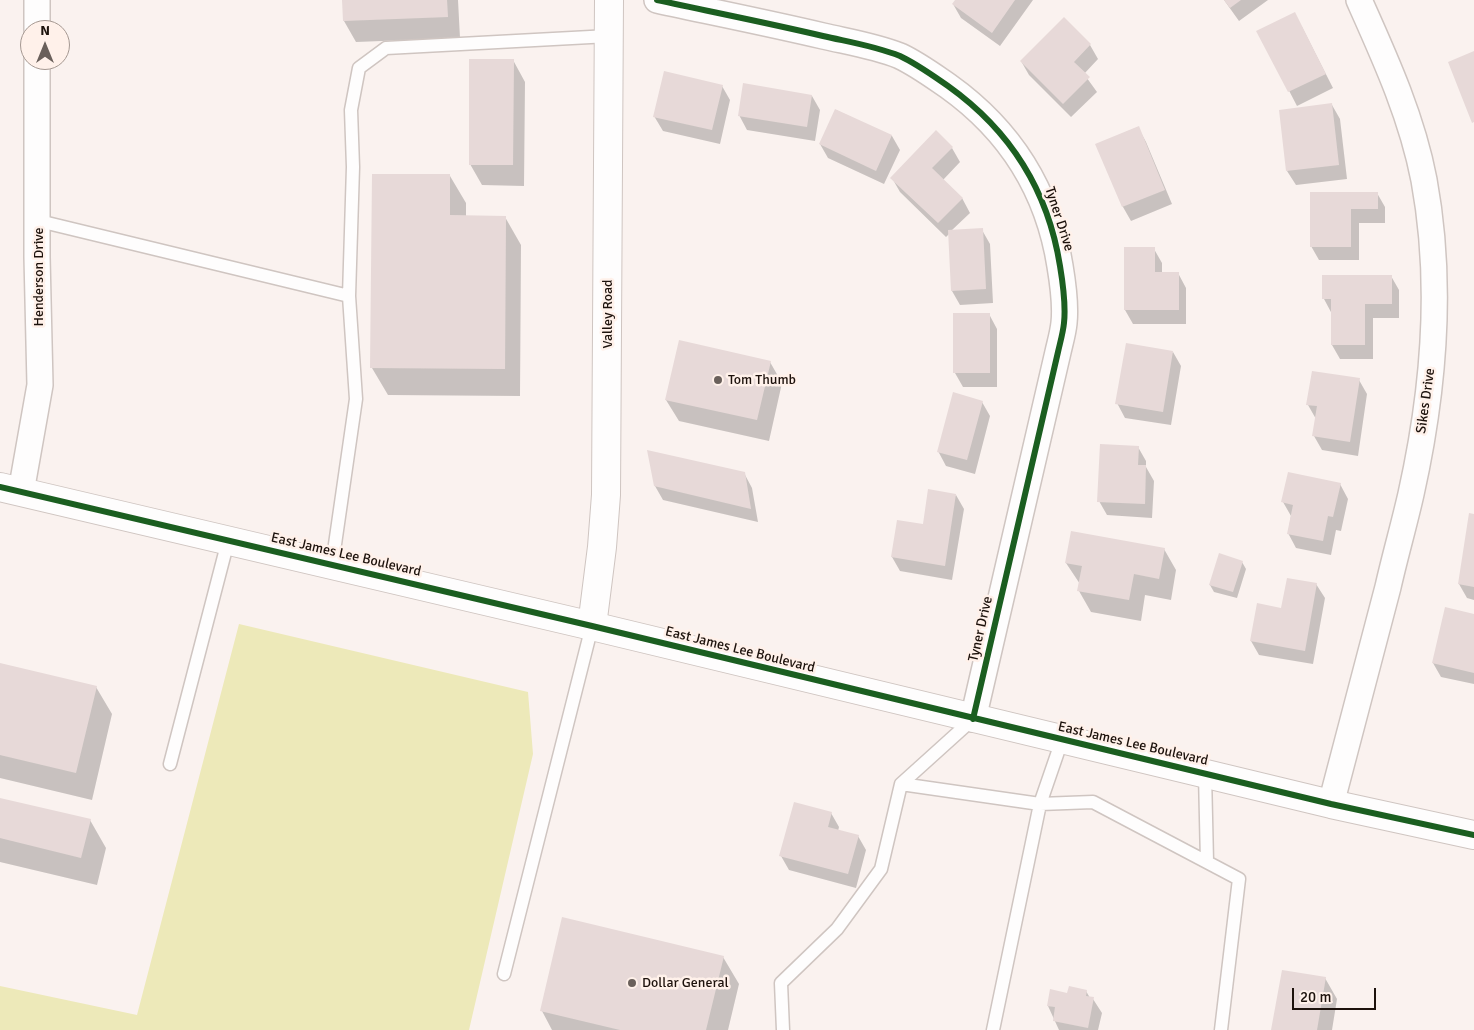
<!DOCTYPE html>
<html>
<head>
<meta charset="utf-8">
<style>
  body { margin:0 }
  #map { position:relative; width:1474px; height:1030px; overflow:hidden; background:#faf2ef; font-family:Signika,sans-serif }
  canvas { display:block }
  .north { position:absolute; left:20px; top:20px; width:50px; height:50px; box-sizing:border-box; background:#fff1ea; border:1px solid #a59891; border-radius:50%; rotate:0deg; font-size:14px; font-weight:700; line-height:20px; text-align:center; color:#1d120c }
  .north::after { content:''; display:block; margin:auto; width:18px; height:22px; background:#6a605b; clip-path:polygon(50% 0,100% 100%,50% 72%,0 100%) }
  .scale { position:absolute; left:1292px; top:988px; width:84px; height:22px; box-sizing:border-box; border:2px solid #1d120c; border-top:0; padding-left:6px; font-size:15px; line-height:18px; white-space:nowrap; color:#1d120c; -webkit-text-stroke:4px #fff1ea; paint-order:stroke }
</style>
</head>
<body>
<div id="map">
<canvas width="1474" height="1030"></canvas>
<div class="north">N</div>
<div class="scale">20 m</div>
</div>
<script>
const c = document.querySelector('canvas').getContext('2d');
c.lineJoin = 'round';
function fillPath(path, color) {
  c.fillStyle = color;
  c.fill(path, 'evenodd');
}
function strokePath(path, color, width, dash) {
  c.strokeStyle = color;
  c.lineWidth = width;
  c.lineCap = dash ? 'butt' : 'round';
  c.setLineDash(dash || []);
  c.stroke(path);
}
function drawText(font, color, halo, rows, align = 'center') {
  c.font = font + ' Signika,sans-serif';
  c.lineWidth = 5;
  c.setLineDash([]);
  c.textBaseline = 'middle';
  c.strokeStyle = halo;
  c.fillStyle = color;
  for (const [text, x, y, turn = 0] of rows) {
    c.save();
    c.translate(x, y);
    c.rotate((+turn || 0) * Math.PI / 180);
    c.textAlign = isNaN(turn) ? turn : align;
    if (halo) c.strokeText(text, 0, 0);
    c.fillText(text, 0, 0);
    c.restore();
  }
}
const green = new Path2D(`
  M 239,624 L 528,692 L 533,754 L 469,1030 L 0,1030 L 0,986 L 137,1015 Z`);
const shadow = new Path2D(`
  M 343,0 L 458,0 L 460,38 L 356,42 L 344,21 Z
  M 956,0 L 1033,0 L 1000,46 L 961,18 L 953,4 Z
  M 1224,0 L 1268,0 L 1239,21 Z
  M 1064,19 L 1090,45 L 1098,59 L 1084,74 L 1097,92 L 1071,117 L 1029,75 L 1021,61 Z
  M 1302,27 L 1333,88 L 1297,106 L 1258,31 Z
  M 513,60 L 525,82 L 524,186 L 482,185 L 470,164 Z
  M 722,86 L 730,100 L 720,144 L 663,131 L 654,116 Z
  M 812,96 L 820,110 L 815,141 L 747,130 L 739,115 Z
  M 1332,105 L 1340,119 L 1347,179 L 1296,185 L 1287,171 Z
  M 836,110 L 892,136 L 900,150 L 884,184 L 828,158 L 820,144 Z
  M 1138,127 L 1146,142 L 1172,204 L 1131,221 L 1123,207 L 1097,144 Z
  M 952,148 L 960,162 L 943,180 L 962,198 L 970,213 L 951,231 L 982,230 L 990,244 L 993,303 L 960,305 L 952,291 L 949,234 L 946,237 L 900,192 L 892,178 Z
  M 450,176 L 466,203 L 466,217 L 505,217 L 521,245 L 520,396 L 388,395 L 372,368 Z
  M 1311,193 L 1377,193 L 1385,207 L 1385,223 L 1359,223 L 1359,260 L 1319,260 L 1311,246 Z
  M 1154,249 L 1162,263 L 1162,273 L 1178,273 L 1186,288 L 1186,324 L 1133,324 L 1125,310 Z
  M 1391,276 L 1399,290 L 1399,318 L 1373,318 L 1373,359 L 1340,359 L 1332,345 L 1332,314 L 1324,299 Z
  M 989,314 L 997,329 L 997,387 L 963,387 L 955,373 Z
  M 1173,352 L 1181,366 L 1171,425 L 1125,418 L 1117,403 Z
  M 770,362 L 782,383 L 769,441 L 679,421 L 666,400 Z
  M 1359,380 L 1367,394 L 1358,456 L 1322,450 L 1314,436 L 1316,419 L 1308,405 Z
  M 982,402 L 990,416 L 975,474 L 946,466 L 938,451 Z
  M 1138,447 L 1146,461 L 1146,467 L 1154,481 L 1152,518 L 1107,515 L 1099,501 Z
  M 744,473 L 752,488 L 758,522 L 663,500 L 655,486 Z
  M 1340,484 L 1348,499 L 1341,531 L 1336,530 L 1331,555 L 1296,548 L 1288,533 L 1291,516 L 1283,502 Z
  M 956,495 L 964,509 L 952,580 L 900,571 L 892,557 Z
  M 1470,515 L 1474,515 L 1474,600 L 1467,598 L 1459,584 Z
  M 1164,549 L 1176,570 L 1171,600 L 1145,595 L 1141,621 L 1091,612 L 1079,591 L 1080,584 L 1066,563 Z
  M 1242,562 L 1246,569 L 1237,598 L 1214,592 L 1210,585 Z
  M 1316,584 L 1325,598 L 1313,664 L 1259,655 L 1251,641 L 1282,609 Z
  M 1474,615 L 1474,684 L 1441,677 L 1433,663 Z
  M 0,664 L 96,687 L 112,714 L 92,800 L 0,778 Z
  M 0,799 L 90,820 L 106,848 L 97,885 L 0,862 Z
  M 831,813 L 839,827 L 838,831 L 858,836 L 866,850 L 856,888 L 789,870 L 781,856 Z
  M 723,957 L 739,984 L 728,1030 L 552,1030 L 542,1011 Z
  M 1325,978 L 1337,999 L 1332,1030 L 1273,1030 Z
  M 1086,991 L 1090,998 L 1093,999 L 1102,1013 L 1098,1030 L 1059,1030 L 1048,1006 L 1068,994 Z`);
const building = new Path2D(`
  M 342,0 L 447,0 L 448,17 L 343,21 Z
  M 955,0 L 1015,0 L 992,33 L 952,4 Z
  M 1224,0 L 1241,0 L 1230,8 Z
  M 1295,12 L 1326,74 L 1288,92 L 1256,31 Z
  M 1064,17 L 1091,44 L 1074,62 L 1090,77 L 1063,104 L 1020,61 Z
  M 1474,51 L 1474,122 L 1472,123 L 1448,62 Z
  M 469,59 L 514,59 L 513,165 L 469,165 Z
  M 664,71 L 723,85 L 712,130 L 653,117 Z
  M 743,83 L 812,95 L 807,127 L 738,116 Z
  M 1332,103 L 1339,165 L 1286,171 L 1279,110 Z
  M 835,109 L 892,135 L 876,171 L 819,144 Z
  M 1139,126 L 1165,190 L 1122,207 L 1095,144 Z
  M 936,130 L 953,147 L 932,168 L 963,198 L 938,223 L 890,178 Z
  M 372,174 L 450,174 L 450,215 L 506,216 L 505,369 L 370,368 Z
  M 1310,192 L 1378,192 L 1378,209 L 1351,209 L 1351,247 L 1310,247 Z
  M 983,228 L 986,289 L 951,291 L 948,230 Z
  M 1124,247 L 1155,247 L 1155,272 L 1179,272 L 1179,310 L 1124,310 Z
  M 1322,275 L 1392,275 L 1392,304 L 1365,304 L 1365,345 L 1331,345 L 1331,299 L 1322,299 Z
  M 953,313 L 990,313 L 990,373 L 953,373 Z
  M 679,340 L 771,361 L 757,420 L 665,400 Z
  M 1126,343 L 1173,351 L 1163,412 L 1115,404 Z
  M 1312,371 L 1360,378 L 1350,442 L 1312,436 L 1317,406 L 1306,405 Z
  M 953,392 L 983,401 L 967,460 L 937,452 Z
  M 1100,444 L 1139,446 L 1138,465 L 1146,465 L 1145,504 L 1097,502 Z
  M 647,450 L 745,472 L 751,509 L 654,486 Z
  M 1288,472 L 1341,483 L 1333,517 L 1328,516 L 1323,541 L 1287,534 L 1293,505 L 1281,502 Z
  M 928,489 L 956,494 L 945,566 L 891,557 L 897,520 L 923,524 Z
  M 1469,513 L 1474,514 L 1474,587 L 1458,584 Z
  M 1071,531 L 1165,548 L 1159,579 L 1134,574 L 1129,600 L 1077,591 L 1082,566 L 1065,563 Z
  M 1219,553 L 1243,561 L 1233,592 L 1209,585 Z
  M 1287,578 L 1317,583 L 1305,651 L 1250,641 L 1257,603 L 1281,608 Z
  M 1445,607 L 1474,614 L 1474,673 L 1432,663 Z
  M 0,663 L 97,686 L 76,773 L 0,755 Z
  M 0,798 L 91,819 L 81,858 L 0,838 Z
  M 794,802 L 832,812 L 828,827 L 859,835 L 848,874 L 779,856 Z
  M 562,917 L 724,956 L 706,1030 L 620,1030 L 540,1011 Z
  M 1282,970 L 1326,977 L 1317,1030 L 1271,1030 Z
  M 1069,986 L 1087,990 L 1086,996 L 1094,997 L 1088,1028 L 1053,1021 L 1055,1007 L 1047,1006 L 1050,989 L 1067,993 Z`);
const lane = new Path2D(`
  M 39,221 L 349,296
  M 332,565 L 356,399 L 349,296 L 353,167 L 351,110 L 359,68 L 386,48 L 609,36
  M 170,764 L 228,541
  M 1205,774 L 1207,862
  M 901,784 L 973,719
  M 504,974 L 592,626
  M 783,1030 L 781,983 L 837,929 L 881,869 L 901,784 L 1040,804 L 1093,802 L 1239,879 L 1221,1030
  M 993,1030 L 1040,804 L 1062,740`);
const street = new Path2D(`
  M 37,0 L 37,30
  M 657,0 C 712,12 768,23 823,36 C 849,42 875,46 900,56 C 917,64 932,75 948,86 C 1011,131 1048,190 1060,266 C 1063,284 1066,305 1064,323 C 1063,333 1060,343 1058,352 L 973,719
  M 21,492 L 40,385 L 37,257 L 37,60
  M 1331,804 C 1350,732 1369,659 1388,587 C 1395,556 1404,525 1411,494 C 1434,391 1443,283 1424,180 C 1412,117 1385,58 1359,0`);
const secondary = new Path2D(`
  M 592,626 L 602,547 L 606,495 L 609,0`);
const primary = new Path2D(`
  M 0,487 L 592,626 L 1331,804 L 1474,835`);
const cycleway = new Path2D(`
  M 657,0 C 712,12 768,23 823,36 C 849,42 875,46 900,56 C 917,64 932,75 948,86 C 1011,131 1048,190 1060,266 C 1063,284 1066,305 1064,323 C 1063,333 1060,343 1058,352 L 973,719
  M 0,487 L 592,626 L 1331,804 L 1474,835`);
const markers = [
  [718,380,5,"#6a605b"],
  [632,983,5,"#6a605b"]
];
const streetNames = [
  ["Tyner Drive",1059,219,72],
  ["Henderson Drive",39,277,-90],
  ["Valley Road",608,314,-90],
  ["Sikes Drive",1426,401,-82],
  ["East James Lee Boulevard",346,555,13],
  ["Tyner Drive",981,629,-77],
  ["East James Lee Boulevard",740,650,14],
  ["East James Lee Boulevard",1133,744,13]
];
const poiNames = [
  ["Tom Thumb",728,380],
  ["Dollar General",642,983]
];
fillPath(green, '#ede9b9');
fillPath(shadow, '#0003');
fillPath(building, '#e7d9d8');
strokePath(lane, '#cfc5c1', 15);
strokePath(street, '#cfc5c1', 28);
strokePath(secondary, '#cfc5c1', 30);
strokePath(primary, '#cfc5c1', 30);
strokePath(lane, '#fefdfd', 12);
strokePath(street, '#fefdfd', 25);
strokePath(secondary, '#fefdfd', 28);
strokePath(primary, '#fefdfd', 28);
strokePath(cycleway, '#1b5e20', 6);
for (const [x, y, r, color] of markers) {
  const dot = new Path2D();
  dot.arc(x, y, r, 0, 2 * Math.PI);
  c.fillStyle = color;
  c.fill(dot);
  strokePath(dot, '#fff1ea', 2);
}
drawText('14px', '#1d120c', '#fff1ea', streetNames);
drawText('14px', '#1d120c', '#fff1ea', poiNames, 'left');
</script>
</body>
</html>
